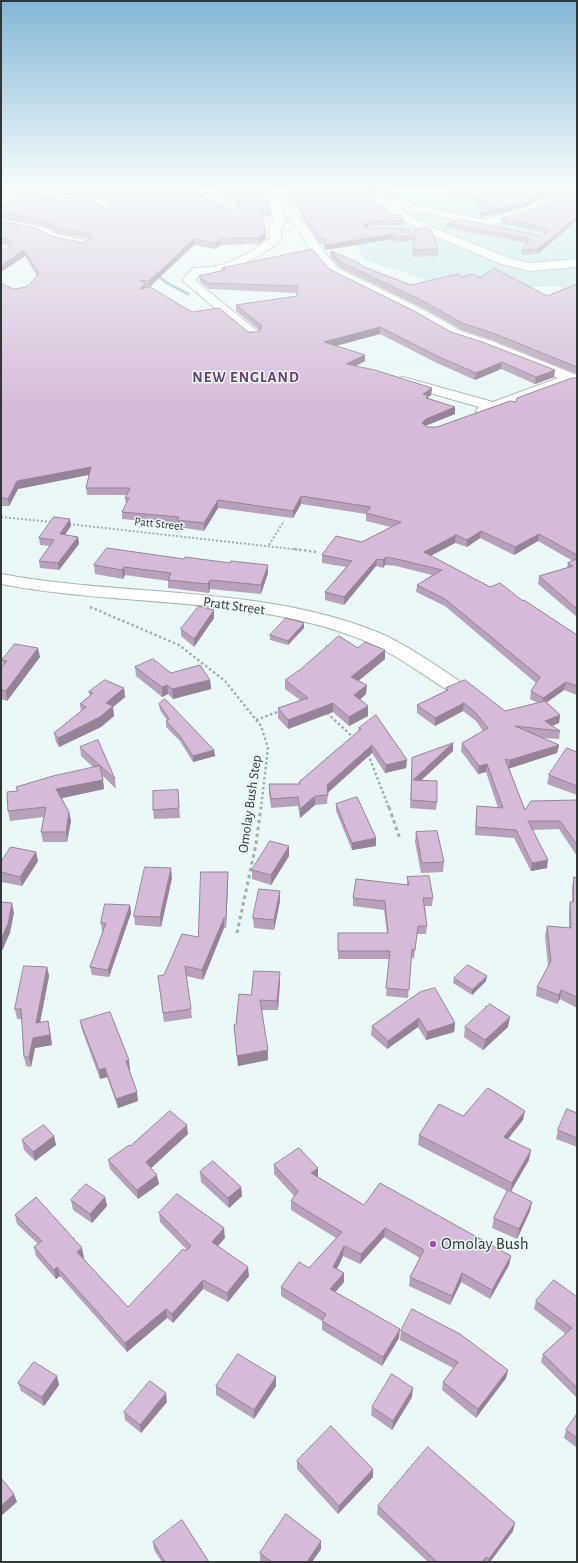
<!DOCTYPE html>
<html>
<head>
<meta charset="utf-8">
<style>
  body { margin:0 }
  #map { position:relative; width:578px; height:1563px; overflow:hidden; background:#eaf8f8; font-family:"Alegreya Sans",sans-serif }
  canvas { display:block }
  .frame { position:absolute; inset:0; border:2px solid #313636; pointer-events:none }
</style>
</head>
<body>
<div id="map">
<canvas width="578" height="1563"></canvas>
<div class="frame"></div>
</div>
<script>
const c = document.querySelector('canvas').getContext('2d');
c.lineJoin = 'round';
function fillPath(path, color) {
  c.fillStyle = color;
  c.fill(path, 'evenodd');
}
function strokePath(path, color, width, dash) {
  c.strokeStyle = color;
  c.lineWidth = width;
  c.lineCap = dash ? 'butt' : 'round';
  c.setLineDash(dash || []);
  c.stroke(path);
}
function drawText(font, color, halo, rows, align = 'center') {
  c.font = font + ' "Alegreya Sans",sans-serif';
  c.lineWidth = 3;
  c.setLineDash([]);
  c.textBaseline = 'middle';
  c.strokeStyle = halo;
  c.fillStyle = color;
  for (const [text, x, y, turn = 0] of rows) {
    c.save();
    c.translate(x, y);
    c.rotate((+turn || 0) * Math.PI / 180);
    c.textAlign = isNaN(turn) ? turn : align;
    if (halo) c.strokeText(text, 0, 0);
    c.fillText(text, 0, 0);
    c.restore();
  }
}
const green = new Path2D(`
  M 135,189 L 233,189 L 237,192 L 189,197 Z
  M 304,189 L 524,189 L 577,203 L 577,290 C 540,281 513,289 478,301 L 404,272 L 366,261 L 351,239 Z`);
const stream = new Path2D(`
  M 196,189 L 201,203
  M 157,272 L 157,275 L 167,283 L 188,294`);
const pathFar2 = new Path2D(`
  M 1,517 L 52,522
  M 69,524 L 301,550
  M 269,545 L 284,521`);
const pathFar1 = new Path2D(`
  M 294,549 L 316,552
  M 90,607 L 179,645 L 225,681 L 261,726 L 268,748 L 261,808
  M 327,713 L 354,738
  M 256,720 L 280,711
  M 368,754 L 389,808`);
const path = new Path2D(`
  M 389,807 L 400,839
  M 237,933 L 256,844 L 261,807`);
const minor = new Path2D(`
  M 260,189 L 274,190 L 300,218 L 325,253 L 338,268 L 422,309 L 461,331 L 492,341 L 577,375 L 577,384 L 571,383 L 483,415 L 478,414 L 476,411 L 479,407 L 398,384 L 396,381 L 398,378 L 403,377 L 493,402 L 558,378 L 482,347 L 451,337 L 412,315 L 330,274 L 317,259 L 292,222 L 281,210 L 286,220 L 281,229 L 281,240 L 279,242 C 256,260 230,273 201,274 L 195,280 L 261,334 L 259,337 L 249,337 L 182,280 L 193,268 C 200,267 208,268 215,266 C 234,263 254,250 269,239 L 269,229 L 274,220 L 264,197 L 266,194 Z
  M 347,189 L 370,189 L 392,201 L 396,200 L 483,220 L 529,207 C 539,194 562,197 577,196 L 577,202 L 541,206 L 537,211 L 494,224 L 493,227 L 489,228 L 399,207 L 410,216 L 432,227 L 509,258 L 529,263 L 577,259 L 577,267 L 529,271 L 501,264 L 424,231 L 402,220 L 379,202 L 361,193 L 348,191 Z
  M 38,193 C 58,193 102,193 115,210 L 109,213 L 99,208 L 80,202 L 51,200 L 18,202 L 13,199 L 18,196 Z
  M 1,219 L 44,227 L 59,235 L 84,240 L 86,242 L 80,246 L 52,240 L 37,232 L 1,225 Z
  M 1,574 C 123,597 261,585 377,632 C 406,644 432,663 458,680 L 461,684 L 458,688 L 451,690 L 444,688 C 418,671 392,652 363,640 C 252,595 118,607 1,584 Z`);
const wall = new Path2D(`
  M 1,189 L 161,189 L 234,210 L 238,201 L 216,189 L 264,189 L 264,195 L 271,211 L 271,216 L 262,216 L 266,233 L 266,239 L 259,244 L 221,245 L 215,249 L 194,245 L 150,287 L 192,312 L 248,332 L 259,332 L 260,331 L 236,311 L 236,305 L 297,296 L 297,293 L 209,289 L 200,282 L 199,276 L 222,270 L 222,268 L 329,269 L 451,332 L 554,377 L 535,384 L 501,369 L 475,380 L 437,363 L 380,334 L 336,346 L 365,355 L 365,361 L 356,366 L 432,388 L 431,395 L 428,397 L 428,398 L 455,407 L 455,414 L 425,426 L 427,427 L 437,427 L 516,402 L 577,378 L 577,617 L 538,584 L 539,576 L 567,568 L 568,563 L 573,561 L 538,541 L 514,555 L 480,538 L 467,547 L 455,543 L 430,556 L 490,587 L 523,601 L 577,635 L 577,695 L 564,690 L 546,702 L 560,715 L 559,723 L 552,726 L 560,731 L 559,739 L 542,738 L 559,745 L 557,753 L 509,768 L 525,810 L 577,800 L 577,856 L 559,829 L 533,830 L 547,868 L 531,871 L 514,838 L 475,835 L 476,814 L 477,806 L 498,808 L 486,772 L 478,774 L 461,751 L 462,743 L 483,731 L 476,721 L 463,711 L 435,726 L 417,713 L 417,705 L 445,691 L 446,688 L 505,711 L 538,703 L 530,699 L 531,691 L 536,683 L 445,606 L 416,592 L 417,585 L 432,575 L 396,566 L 385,565 L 383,568 L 376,566 L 344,605 L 325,600 L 325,592 L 346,567 L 322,563 L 322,555 L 362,542 L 391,527 L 366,521 L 366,514 L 301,504 L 293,518 L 218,508 L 204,531 L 178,527 L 178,524 L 122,519 L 122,512 L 126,504 L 125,498 L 127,495 L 87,495 L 86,488 L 89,475 L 18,489 L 9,506 L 1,506 L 1,283 L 13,289 L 27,287 L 37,276 L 25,256 L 1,272 L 1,249 L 6,249 L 11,246 L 1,244 L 1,221 L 51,236 L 84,243 L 89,239 L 60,234 L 44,226 L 1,218 L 1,206 L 108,209 L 112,206 L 107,202 L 80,195 L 51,192 L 18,194 L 1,192 L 1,193 Z
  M 285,189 L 357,189 L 390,216 L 404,220 L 404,225 L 370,226 L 365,228 L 413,236 L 413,241 L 394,242 L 392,239 L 325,250 L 324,244 L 320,244 L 306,223 Z
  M 373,189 L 389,189 L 378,192 Z
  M 448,189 L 577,189 L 577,195 L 544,197 L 533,202 L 528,206 L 479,218 L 488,211 L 477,208 L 478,203 L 452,196 Z
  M 577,199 L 538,254 L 521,255 L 522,250 L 527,243 L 446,228 L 447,223 L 541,236 L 545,233 L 500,223 L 501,218 Z
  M 438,249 L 438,256 L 412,257 L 413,250 Z
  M 331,251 L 364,267 L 411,285 L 462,277 L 480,278 L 547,296 L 577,284 L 577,374 L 492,340 L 462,330 L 423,308 L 339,267 L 330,257 Z
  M 71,526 L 65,535 L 78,537 L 79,544 L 59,570 L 40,568 L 39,561 L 50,546 L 40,545 L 39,538 Z
  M 94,565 L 268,573 L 261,594 L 210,589 L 209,593 L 168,588 L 168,581 L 125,575 L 123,579 L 95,574 Z
  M 214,618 L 194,647 L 181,636 L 181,629 Z
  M 304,628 L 288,645 L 270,640 L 270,635 Z
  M 358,648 L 385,650 L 385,659 L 358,681 L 366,694 L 360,700 L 368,706 L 368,716 L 349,726 L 333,712 L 288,729 L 278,718 L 278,708 L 300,700 L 285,689 L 285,680 Z
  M 40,657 L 7,701 L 1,699 L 1,668 L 3,665 L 2,660 Z
  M 135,667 L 210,680 L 211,689 L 173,699 L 168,694 L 162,697 L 136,676 Z
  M 124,688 L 125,697 L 113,707 L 114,716 L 101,727 L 59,747 L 56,742 L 54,733 L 81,712 L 80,704 L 90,696 L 89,692 Z
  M 159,704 L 214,750 L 215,756 L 193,762 L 180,741 L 166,727 L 166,721 L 167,720 L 160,710 Z
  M 359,728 L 407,760 L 406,768 L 385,773 L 372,753 L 328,793 L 327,804 L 315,805 L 300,818 L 298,806 L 271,808 L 269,793 L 269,784 L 299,784 L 299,782 L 358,732 Z
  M 453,743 L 453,751 L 421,780 L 437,802 L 436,810 L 410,808 L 412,758 Z
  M 80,747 L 115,779 L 116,789 L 102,775 L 104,789 L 62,798 L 69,812 L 71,821 L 67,842 L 43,842 L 41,832 L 44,817 L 10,821 L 8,811 L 17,791 L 16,787 L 94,768 L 81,756 Z
  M 577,752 L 577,795 L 547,784 L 549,775 Z
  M 178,790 L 180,818 L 154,819 L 153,810 Z
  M 336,804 L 376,846 L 352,850 L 336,811 Z
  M 416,832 L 444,862 L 443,872 L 421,873 L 415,842 Z
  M 36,852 L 38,861 L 22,886 L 1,882 L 1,862 Z
  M 289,856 L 271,885 L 252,879 L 252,870 Z
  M 228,872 L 228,881 L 226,928 L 224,928 L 203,980 L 186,976 L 191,1009 L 192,1018 L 164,1022 L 158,976 L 164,975 L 198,937 Z
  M 407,877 L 433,898 L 432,906 L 425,906 L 427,926 L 426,934 L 417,934 L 414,959 L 411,957 L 408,998 L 386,996 L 389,959 L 338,959 L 338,933 L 387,933 L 384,910 L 353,906 L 353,898 L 407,885 Z
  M 574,877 L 577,878 L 577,1008 L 560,999 L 557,1004 L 536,996 L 537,987 L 548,966 L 545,936 L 547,926 L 569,928 L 569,911 L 570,902 L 572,902 L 572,887 Z
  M 172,878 L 161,927 L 135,925 L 134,916 Z
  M 280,901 L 274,930 L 254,928 L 253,918 Z
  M 130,905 L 131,913 L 109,977 L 92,975 L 90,967 L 103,931 L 102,931 L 101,923 Z
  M 47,967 L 49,976 L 40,1022 L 48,1021 L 50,1031 L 52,1045 L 35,1048 L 31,1067 L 26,1066 L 24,1057 L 22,1019 L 17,1019 L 15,1009 Z
  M 454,978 L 486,981 L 472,995 L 453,983 Z
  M 280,982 L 278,1010 L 262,1010 L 268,1060 L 238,1066 L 234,1025 L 236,1024 L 251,995 Z
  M 420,992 L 455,1023 L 454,1032 L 426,1040 L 418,1027 L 387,1049 L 371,1035 L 372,1026 Z
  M 80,1021 L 130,1070 L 129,1070 L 138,1101 L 118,1108 L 107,1077 L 100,1079 L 82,1030 Z
  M 465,1027 L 508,1027 L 483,1050 L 464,1037 Z
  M 577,1113 L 577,1147 L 556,1139 L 558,1130 Z
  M 463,1116 L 523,1120 L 508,1139 L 529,1160 L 510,1192 L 532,1202 L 530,1211 L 517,1239 L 492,1228 L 494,1218 L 507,1191 L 418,1145 L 419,1135 Z
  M 188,1134 L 151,1168 L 159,1184 L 138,1199 L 110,1169 L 108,1160 L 130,1146 Z
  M 54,1136 L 56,1145 L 35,1161 L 24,1150 L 22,1140 Z
  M 274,1165 L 318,1177 L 364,1205 L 511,1256 L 509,1265 L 490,1299 L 461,1282 L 450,1305 L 409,1286 L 410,1277 L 420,1258 L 384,1237 L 360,1264 L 343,1256 L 337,1269 L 344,1273 L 344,1282 L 335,1292 L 399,1338 L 382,1366 L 322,1330 L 322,1321 L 281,1296 L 281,1287 L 309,1268 L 336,1238 L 291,1210 L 291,1201 L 294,1196 L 274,1174 Z
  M 200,1172 L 241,1187 L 242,1196 L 229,1208 L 201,1182 Z
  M 105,1197 L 107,1206 L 92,1223 L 73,1210 L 71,1200 Z
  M 159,1213 L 225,1238 L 218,1246 L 249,1276 L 228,1302 L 203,1289 L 173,1323 L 167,1318 L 127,1352 L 60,1276 L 56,1279 L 36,1256 L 34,1247 L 38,1244 L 17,1224 L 15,1215 L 82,1248 L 83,1258 L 128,1307 L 187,1250 L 160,1222 Z
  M 577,1297 L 577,1398 L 541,1362 L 543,1354 L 566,1334 L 534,1309 L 536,1301 Z
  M 401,1331 L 508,1370 L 506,1378 L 476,1418 L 442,1390 L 443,1382 L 453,1368 L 400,1340 Z
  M 57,1376 L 59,1385 L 44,1406 L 21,1391 L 18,1383 Z
  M 276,1377 L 276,1386 L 254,1419 L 216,1395 L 216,1386 Z
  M 412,1397 L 392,1430 L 371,1415 L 372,1407 Z
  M 167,1402 L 141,1433 L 125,1420 L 124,1412 Z
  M 577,1414 L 577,1448 L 564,1438 L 566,1430 Z
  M 297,1461 L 373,1477 L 338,1514 L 297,1469 Z
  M 378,1506 L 513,1531 L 490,1562 L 428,1562 L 377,1514 Z
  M 153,1542 L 209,1562 L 162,1562 L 154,1550 Z
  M 321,1549 L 312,1562 L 262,1562 L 260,1561 L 260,1553 Z`);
const shadedWall = new Path2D(`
  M 17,189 L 51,189 L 51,192 L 18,194 Z
  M 378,189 L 389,189 L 378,192 Z
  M 545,192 L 544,197 L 533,202 L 528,206 L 479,218 L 479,214 L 529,201 L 533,197 Z
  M 577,216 L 577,220 L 538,254 L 538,249 Z
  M 370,221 L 370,226 L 363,230 L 363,225 Z
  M 266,233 L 266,239 L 259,244 L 259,238 Z
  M 393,234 L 392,239 L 325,250 L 325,245 Z
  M 194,239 L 194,245 L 149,287 L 149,281 Z
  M 221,239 L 221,245 L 215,249 L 215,243 Z
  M 24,250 L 25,256 L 1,272 L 1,266 Z
  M 145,284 L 146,290 L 140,289 Z
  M 380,327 L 380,334 L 324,349 L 324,342 Z
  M 365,355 L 365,361 L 346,371 L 346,364 Z
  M 502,362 L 501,369 L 475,380 L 476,373 Z
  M 555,370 L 554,377 L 535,384 L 536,377 Z
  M 432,388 L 431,395 L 428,397 L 428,403 L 423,394 Z
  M 455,407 L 455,414 L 425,426 L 422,430 L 422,423 L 426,419 Z
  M 91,467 L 92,474 L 18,489 L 9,506 L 8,499 L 17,481 Z
  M 301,496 L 301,504 L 293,518 L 293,511 Z
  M 218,500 L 218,508 L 204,531 L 204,523 Z
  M 70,519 L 71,526 L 60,541 L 60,534 Z
  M 481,531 L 480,538 L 467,547 L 467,540 Z
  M 539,534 L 538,541 L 514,555 L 515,547 Z
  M 456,535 L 455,543 L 423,560 L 424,552 Z
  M 78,537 L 79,544 L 59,570 L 58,563 Z
  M 386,557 L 385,565 L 383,568 L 383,560 Z
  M 377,559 L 376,566 L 344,605 L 344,597 Z
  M 268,565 L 268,573 L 261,594 L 261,585 Z
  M 124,567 L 125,575 L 123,579 L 122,570 Z
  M 210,580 L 210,589 L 209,593 L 208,584 Z
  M 214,610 L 214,618 L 194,647 L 194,639 Z
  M 304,623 L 304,628 L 288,645 L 288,641 Z
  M 38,648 L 40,657 L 7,701 L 6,691 Z
  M 385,650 L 385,659 L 351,687 L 351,677 Z
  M 210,680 L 211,689 L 173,699 L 172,689 Z
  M 566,682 L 564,690 L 542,706 L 543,698 Z
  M 167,685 L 168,694 L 162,697 L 162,687 Z
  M 367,685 L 366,694 L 354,704 L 354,695 Z
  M 124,688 L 125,697 L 113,707 L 114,716 L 101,727 L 59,747 L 58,738 L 106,703 Z
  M 333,703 L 333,712 L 288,729 L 288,720 Z
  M 464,703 L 463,711 L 435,726 L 435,718 Z
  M 368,706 L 368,716 L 349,726 L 349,717 Z
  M 560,715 L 559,723 L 543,729 L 545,721 Z
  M 453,743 L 453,751 L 413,788 L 413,780 Z
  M 372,745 L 372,753 L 327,793 L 327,785 Z
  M 559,745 L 557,753 L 508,769 L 510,760 Z
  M 214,750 L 215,756 L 193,762 L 193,756 Z
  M 407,760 L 406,768 L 385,773 L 386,765 Z
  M 487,764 L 486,772 L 478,774 L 479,766 Z
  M 103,780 L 104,789 L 58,799 L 56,789 Z
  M 315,796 L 315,805 L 300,818 L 300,809 Z
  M 69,812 L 71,821 L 67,842 L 66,832 Z
  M 376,838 L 376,846 L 352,850 L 352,843 Z
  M 289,846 L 289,856 L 271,885 L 271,875 Z
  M 36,852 L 38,861 L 22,886 L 20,877 Z
  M 548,860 L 547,868 L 531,871 L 532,863 Z
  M 171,868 L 172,878 L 161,927 L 160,917 Z
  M 228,872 L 228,881 L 226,928 L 226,918 Z
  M 280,891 L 280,901 L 274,930 L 274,920 Z
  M 12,903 L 14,913 L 10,933 L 2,951 L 1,947 L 1,939 Z
  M 130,905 L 131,913 L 109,977 L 108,970 Z
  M 224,918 L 224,928 L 203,980 L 202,970 Z
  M 47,967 L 49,976 L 38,1033 L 36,1023 Z
  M 280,972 L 280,982 L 278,1010 L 277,1001 Z
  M 487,976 L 486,981 L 472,995 L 472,990 Z
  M 561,990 L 560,999 L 557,1004 L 559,995 Z
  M 510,1017 L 508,1027 L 483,1050 L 485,1040 Z
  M 419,1018 L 418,1027 L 387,1049 L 388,1041 Z
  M 48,1021 L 50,1031 L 52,1045 L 35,1048 L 31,1067 L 29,1057 L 33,1038 Z
  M 455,1023 L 454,1032 L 426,1040 L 427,1032 Z
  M 268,1050 L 268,1060 L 238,1066 L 237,1056 Z
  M 129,1060 L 130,1070 L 127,1071 L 126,1061 Z
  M 105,1068 L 107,1077 L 100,1079 L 99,1070 Z
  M 137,1092 L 138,1101 L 118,1108 L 116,1099 Z
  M 525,1111 L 523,1120 L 502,1146 L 504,1137 Z
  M 187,1125 L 188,1134 L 147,1172 L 146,1162 Z
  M 54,1136 L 56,1145 L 35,1161 L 33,1152 Z
  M 531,1150 L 529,1160 L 510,1193 L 512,1183 Z
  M 318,1168 L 318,1177 L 310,1183 L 311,1173 Z
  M 157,1175 L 159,1184 L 138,1199 L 137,1190 Z
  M 241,1187 L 242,1196 L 229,1208 L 228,1198 Z
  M 105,1197 L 107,1206 L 92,1223 L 90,1214 Z
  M 532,1202 L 530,1211 L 517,1239 L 519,1229 Z
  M 224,1228 L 225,1238 L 213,1251 L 212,1242 Z
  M 385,1228 L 384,1237 L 360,1264 L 361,1254 Z
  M 344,1246 L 343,1256 L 333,1277 L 333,1267 Z
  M 82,1248 L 84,1258 L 79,1261 L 77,1252 Z
  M 511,1256 L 509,1265 L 490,1299 L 492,1290 Z
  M 57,1267 L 60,1276 L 56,1279 L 54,1270 Z
  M 248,1267 L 249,1276 L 228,1302 L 227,1293 Z
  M 344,1273 L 344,1282 L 330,1298 L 330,1289 Z
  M 462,1273 L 461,1282 L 450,1305 L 452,1296 Z
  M 203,1280 L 203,1289 L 173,1323 L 172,1314 Z
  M 166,1309 L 167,1318 L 127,1352 L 125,1343 Z
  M 400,1329 L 399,1338 L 382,1366 L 383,1357 Z
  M 508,1370 L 506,1378 L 476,1418 L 478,1409 Z
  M 57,1376 L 59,1385 L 44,1406 L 42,1397 Z
  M 276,1377 L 276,1386 L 254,1419 L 254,1410 Z
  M 413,1388 L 412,1397 L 392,1430 L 393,1421 Z
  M 166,1393 L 167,1402 L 141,1433 L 140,1425 Z
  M 373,1469 L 373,1477 L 338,1514 L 339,1506 Z
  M 14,1494 L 17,1502 L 1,1516 L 1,1506 Z
  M 515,1523 L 513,1531 L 490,1562 L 488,1562 L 489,1559 Z
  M 321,1541 L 321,1549 L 312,1562 L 307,1562 Z
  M 486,1557 L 484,1562 L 482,1562 Z`);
const building = new Path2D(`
  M 80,189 L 161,189 L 173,193 L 183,190 L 234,210 L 240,197 L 226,189 L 264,189 L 263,192 L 271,211 L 261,211 L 266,233 L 259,238 L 221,239 L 215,243 L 194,239 L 149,281 L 139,280 L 145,284 L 140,289 L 150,287 L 192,312 L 219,308 L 248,332 L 259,332 L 262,326 L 236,305 L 297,296 L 297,286 L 208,283 L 199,276 L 225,270 L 222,268 L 312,249 L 329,269 L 412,310 L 451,332 L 482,342 L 555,370 L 536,377 L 502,362 L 476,373 L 437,356 L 380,327 L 324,342 L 365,355 L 346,364 L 375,370 L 432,388 L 423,394 L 428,396 L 426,398 L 455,407 L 426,419 L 422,423 L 427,427 L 437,427 L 510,401 L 516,402 L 517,398 L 572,378 L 577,378 L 577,555 L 539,534 L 515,547 L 481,531 L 467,540 L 456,535 L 424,552 L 490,587 L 500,583 L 523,601 L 524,600 L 577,635 L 577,686 L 566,682 L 543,698 L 531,691 L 540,677 L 445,599 L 417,585 L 442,570 L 397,559 L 386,557 L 383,560 L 377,559 L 344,597 L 325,592 L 352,561 L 322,555 L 336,536 L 362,542 L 401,522 L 366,513 L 371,507 L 301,496 L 293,511 L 218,500 L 204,523 L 177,520 L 179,517 L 122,512 L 129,498 L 125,498 L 130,488 L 86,488 L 91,467 L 17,481 L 8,499 L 1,498 L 1,283 L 13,289 L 27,287 L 39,274 L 24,250 L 1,266 L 1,249 L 6,249 L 13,244 L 10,240 L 1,238 L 1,221 L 36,228 L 51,236 L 84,243 L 92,237 L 89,234 L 59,228 L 44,220 L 1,212 L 1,206 L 21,198 L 50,196 L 89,200 L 108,209 L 116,204 L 107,196 Z
  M 288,189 L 357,189 L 361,190 L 374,196 L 390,216 L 401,215 L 404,220 L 370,221 L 363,225 L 365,228 L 409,229 L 413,236 L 394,237 L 393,234 L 325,245 L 324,239 L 320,239 L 306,219 Z
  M 451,189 L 577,189 L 577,190 L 545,192 L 533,197 L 529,201 L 479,214 L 497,209 L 478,203 L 485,201 L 452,191 Z
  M 577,199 L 577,216 L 538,249 L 522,250 L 530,239 L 447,223 L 461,219 L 541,236 L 548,232 L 546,228 L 501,218 L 538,208 L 551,201 Z
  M 427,227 L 431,229 L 438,249 L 413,250 L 415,230 Z
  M 331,251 L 357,262 L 364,267 L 411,285 L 458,274 L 462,277 L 472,274 L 480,278 L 494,268 L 547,296 L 577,284 L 577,367 L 493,333 L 462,323 L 423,301 L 339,261 Z
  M 54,517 L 70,519 L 60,534 L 78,537 L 58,563 L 39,561 L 54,540 L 39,538 Z
  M 107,548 L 184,559 L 185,557 L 230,563 L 231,561 L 268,565 L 261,585 L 210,580 L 208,584 L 168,580 L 171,573 L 124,567 L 122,570 L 94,565 Z
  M 577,559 L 577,609 L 539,576 L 573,566 L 568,563 Z
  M 199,606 L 214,610 L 194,639 L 181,629 Z
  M 286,618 L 304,623 L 288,641 L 270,635 Z
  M 339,636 L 358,648 L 365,642 L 385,650 L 351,677 L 367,685 L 354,695 L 368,706 L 349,717 L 333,703 L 288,720 L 278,708 L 308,698 L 285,680 L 301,669 Z
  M 15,644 L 38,648 L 6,691 L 1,690 L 1,668 L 7,661 L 2,660 Z
  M 153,659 L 171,673 L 200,665 L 210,680 L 172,689 L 167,685 L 162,687 L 135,667 Z
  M 105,680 L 124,688 L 106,703 L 113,706 L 100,717 L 58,738 L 54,733 L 86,707 L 80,704 L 93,693 L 89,692 Z
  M 465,680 L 505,711 L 545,701 L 560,715 L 545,721 L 560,731 L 515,726 L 559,745 L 510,760 L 505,759 L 525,810 L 531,801 L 577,800 L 577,845 L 560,821 L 528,821 L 548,860 L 532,863 L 516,830 L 476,827 L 477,806 L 503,808 L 487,764 L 479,766 L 462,743 L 488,728 L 476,713 L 464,703 L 435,718 L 417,705 L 448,690 L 446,688 Z
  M 165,699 L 214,750 L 193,756 L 179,735 L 166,721 L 169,719 L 159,704 Z
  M 376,715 L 407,760 L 386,765 L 372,745 L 327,785 L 328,795 L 315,796 L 300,809 L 298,797 L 271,799 L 269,784 L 300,784 L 299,782 L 361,729 L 359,728 Z
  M 98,740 L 115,779 L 80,747 Z
  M 453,743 L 413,780 L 437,781 L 437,802 L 411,800 L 412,758 Z
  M 567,748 L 577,752 L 577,786 L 549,775 Z
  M 100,766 L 103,780 L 56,789 L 69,812 L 66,832 L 41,832 L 46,807 L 8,811 L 7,792 L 18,791 L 16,787 L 53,776 Z
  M 178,790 L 179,808 L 153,810 L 153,791 Z
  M 357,797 L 376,838 L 352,843 L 336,804 Z
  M 437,831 L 444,862 L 422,863 L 416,832 Z
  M 270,841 L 289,846 L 271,875 L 252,870 Z
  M 11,847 L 36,852 L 20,877 L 1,872 L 1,862 Z
  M 145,867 L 171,868 L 160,917 L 134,916 Z
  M 201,872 L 228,872 L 226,918 L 224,918 L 202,970 L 185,966 L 191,1009 L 163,1013 L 158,976 L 164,975 L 182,934 L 198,937 Z
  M 429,876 L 433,898 L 423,898 L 427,926 L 418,926 L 415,950 L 412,949 L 409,990 L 386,988 L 390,951 L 338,951 L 338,933 L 388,933 L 385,901 L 353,898 L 356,879 L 409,885 L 407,877 Z
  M 574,877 L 577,878 L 577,997 L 561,990 L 559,995 L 537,987 L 551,961 L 547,926 L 571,928 L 570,902 L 573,902 Z
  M 259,889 L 280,891 L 274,920 L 253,918 Z
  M 1,902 L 12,903 L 8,924 L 1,939 Z
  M 105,904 L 130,905 L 108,970 L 90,967 L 106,923 L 101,923 Z
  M 468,965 L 487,976 L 472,990 L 454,978 Z
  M 24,966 L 47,967 L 36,1023 L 48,1021 L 50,1035 L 33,1038 L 29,1057 L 24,1057 L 21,1009 L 15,1009 Z
  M 254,971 L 280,972 L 277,1001 L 260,1000 L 268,1050 L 237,1056 L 234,1025 L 236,1024 L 239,994 L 251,995 Z
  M 435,988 L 455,1023 L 427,1032 L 419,1018 L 388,1041 L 372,1026 L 420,992 Z
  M 490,1004 L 510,1017 L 485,1040 L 465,1027 Z
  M 110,1012 L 129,1060 L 126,1061 L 137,1092 L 116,1099 L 105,1068 L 99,1070 L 80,1021 Z
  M 488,1088 L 525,1111 L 504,1137 L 531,1150 L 512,1183 L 419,1135 L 439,1104 L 463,1116 Z
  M 567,1109 L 577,1113 L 577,1138 L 558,1130 Z
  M 170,1111 L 187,1125 L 146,1162 L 157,1175 L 137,1190 L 108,1160 L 129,1145 L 130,1146 Z
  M 44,1125 L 54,1136 L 33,1152 L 22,1140 Z
  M 299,1148 L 318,1168 L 311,1173 L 364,1205 L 380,1183 L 511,1256 L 492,1290 L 462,1273 L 452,1296 L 410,1277 L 424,1250 L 385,1228 L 361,1254 L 344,1246 L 333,1267 L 344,1273 L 330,1289 L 400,1329 L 383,1357 L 322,1321 L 326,1314 L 281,1287 L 299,1262 L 309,1268 L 342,1232 L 291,1201 L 298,1191 L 274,1165 Z
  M 213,1161 L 241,1187 L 228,1198 L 200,1172 Z
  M 86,1184 L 105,1197 L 90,1214 L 71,1200 Z
  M 508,1190 L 532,1202 L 519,1229 L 494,1218 Z
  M 177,1194 L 224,1228 L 212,1242 L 248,1267 L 227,1293 L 203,1280 L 172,1314 L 166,1309 L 125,1343 L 57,1267 L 54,1270 L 34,1247 L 42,1241 L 15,1215 L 36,1197 L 82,1248 L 77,1252 L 128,1307 L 183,1249 L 186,1251 L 191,1246 L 159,1213 Z
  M 554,1280 L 577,1297 L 577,1388 L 543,1354 L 572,1328 L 536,1301 Z
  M 412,1309 L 460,1334 L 508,1370 L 478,1409 L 443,1382 L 458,1362 L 401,1331 Z
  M 238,1354 L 276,1377 L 254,1410 L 216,1386 Z
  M 34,1362 L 57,1376 L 42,1397 L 18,1383 Z
  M 392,1374 L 413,1388 L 393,1421 L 372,1407 Z
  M 150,1381 L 166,1393 L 140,1425 L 124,1412 Z
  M 577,1414 L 577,1438 L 566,1430 Z
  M 331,1426 L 373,1469 L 339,1506 L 297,1461 Z
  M 428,1447 L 515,1523 L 489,1559 L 486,1557 L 482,1562 L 437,1562 L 378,1506 Z
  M 1,1478 L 14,1494 L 1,1506 Z
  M 286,1514 L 321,1541 L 307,1562 L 272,1562 L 260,1553 Z
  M 182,1520 L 209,1562 L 165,1562 L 153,1542 Z`);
const markers = [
  [433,1244,4,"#aa4bb4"]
];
const farStreetnames = [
  ["Patt Street",159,524,6]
];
const streetNames = [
  ["Pratt Street",234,606,8],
  ["Omolay Bush Step",250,804,-82]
];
const farDistrictnames = [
  ["NEW ENGLAND",246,377]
];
const nearPoinames = [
  ["Omolay Bush",441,1244]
];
fillPath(green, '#c1e7e6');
strokePath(stream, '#8dbbba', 3);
strokePath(minor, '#a8b6b5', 2);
strokePath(pathFar2, '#a3aeae', 2, [2, 2]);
strokePath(pathFar1, '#a3aeae', 2.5, [2.5, 2.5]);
strokePath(path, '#a3aeae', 3, [3.5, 3.5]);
fillPath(minor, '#fff');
fillPath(wall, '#b8a1ba');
fillPath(shadedWall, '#968397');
fillPath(building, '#d6bbd8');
strokePath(building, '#968397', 1);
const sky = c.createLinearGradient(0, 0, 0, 408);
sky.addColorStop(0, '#83b7d6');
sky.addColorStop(0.46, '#f6fcfc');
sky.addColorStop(1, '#f6fcfc00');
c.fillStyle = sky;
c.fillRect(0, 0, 578, 408);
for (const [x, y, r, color] of markers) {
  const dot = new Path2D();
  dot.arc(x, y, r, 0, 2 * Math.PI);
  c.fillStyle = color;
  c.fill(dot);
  strokePath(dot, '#eaf8f8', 1.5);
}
drawText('12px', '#313636', '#eaf8f8', farStreetnames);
drawText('14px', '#313636', '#eaf8f8', streetNames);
c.letterSpacing = '1px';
drawText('bold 15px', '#6a3b6e', '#eaf8f8', farDistrictnames);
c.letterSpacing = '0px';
drawText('17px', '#313636', '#eaf8f8', nearPoinames, 'left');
</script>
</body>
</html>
